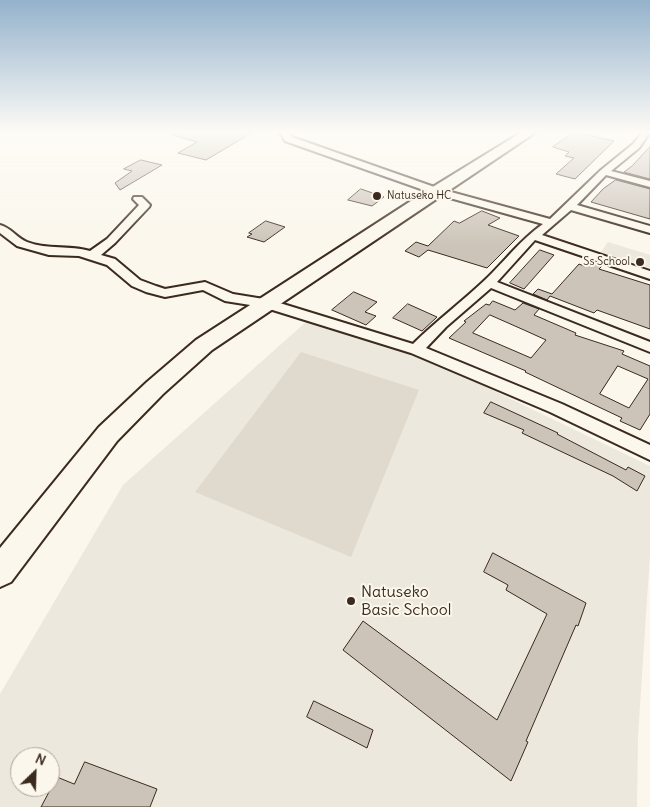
<!DOCTYPE html>
<html>
<head>
<meta charset="utf-8">
<style>
  body { margin:0 }
  #map { position:relative; width:650px; height:807px; overflow:hidden; background:#fbf7ec; font-family:Delius,sans-serif }
  canvas { display:block }
  .north { position:absolute; left:10px; top:747px; width:50px; height:50px; box-sizing:border-box; background:#fbf7ec; border:1px solid #aea59a; border-radius:50%; rotate:24deg; font-size:14px; font-weight:700; line-height:20px; text-align:center; color:#3b2a1e }
  .north::after { content:''; display:block; margin:auto; width:18px; height:22px; background:#3b2a1e; clip-path:polygon(50% 0,100% 100%,50% 72%,0 100%) }
</style>
</head>
<body>
<div id="map">
<canvas width="650" height="807"></canvas>
<div class="north">N</div>
</div>
<script>
const c = document.querySelector('canvas').getContext('2d');
c.lineJoin = 'round';
function fillPath(path, color) {
  c.fillStyle = color;
  c.fill(path, 'evenodd');
}
function strokePath(path, color, width, dash) {
  c.strokeStyle = color;
  c.lineWidth = width;
  c.lineCap = dash ? 'butt' : 'round';
  c.setLineDash(dash || []);
  c.stroke(path);
}
function drawText(font, color, halo, rows, align = 'center') {
  c.font = font + ' Delius,sans-serif';
  c.lineWidth = 4;
  c.setLineDash([]);
  c.textBaseline = 'middle';
  c.strokeStyle = halo;
  c.fillStyle = color;
  for (const [text, x, y, turn = 0] of rows) {
    c.save();
    c.translate(x, y);
    c.rotate((+turn || 0) * Math.PI / 180);
    c.textAlign = isNaN(turn) ? turn : align;
    if (halo) c.strokeText(text, 0, 0);
    c.fillText(text, 0, 0);
    c.restore();
  }
}
const built = new Path2D(`
  M 608,242 L 650,255 L 650,268 L 601,252 Z
  M 307,321 L 434,362 L 650,466 L 650,555 L 638,736 L 637,807 L 0,807 L 0,694 L 123,485 ZM 20,757 L 50,757 L 50,787 L 20,787 Z`);
const green = new Path2D(`
  M 301,352 L 419,390 L 351,557 L 195,492 Z`);
const building = new Path2D(`
  M 172,132 L 253,132 L 206,160 L 178,153 L 197,142 L 172,135 Z
  M 574,132 L 614,141 L 575,179 L 556,174 L 574,158 L 565,156 L 569,152 L 553,147 Z
  M 650,147 L 650,179 L 624,172 L 632,166 Z
  M 141,160 L 162,165 L 120,190 L 115,183 L 132,171 L 124,169 Z
  M 616,180 L 650,189 L 650,219 L 591,202 L 603,189 Z
  M 361,189 L 384,197 L 372,206 L 348,200 Z
  M 482,211 L 500,218 L 488,225 L 519,236 L 487,268 L 428,250 L 419,257 L 405,251 L 416,242 L 428,246 L 454,221 L 459,223 Z
  M 266,221 L 285,227 L 264,242 L 247,237 L 252,234 L 249,233 Z
  M 540,250 L 554,255 L 524,289 L 510,283 Z
  M 588,261 L 602,266 L 599,269 L 650,285 L 650,329 L 597,310 L 594,313 L 550,296 L 547,300 L 533,294 L 538,289 L 552,294 L 579,264 L 584,266 Z
  M 354,292 L 377,302 L 365,312 L 376,316 L 366,325 L 332,310 Z
  M 493,301 L 515,310 L 523,303 L 539,309 L 534,315 L 576,333 L 575,335 L 624,351 L 622,354 L 650,366 L 650,414 L 640,430 L 620,421 L 622,418 L 525,372 L 526,371 L 449,338 L 466,322 L 464,321 L 486,304 L 489,305 ZM 490,315 L 524,330 L 546,340 L 531,358 L 473,333 ZM 618,366 L 648,379 L 629,408 L 600,394 Z
  M 408,304 L 437,317 L 422,331 L 393,318 Z
  M 491,402 L 558,433 L 557,434 L 626,470 L 628,467 L 645,476 L 637,491 L 613,476 L 522,433 L 524,430 L 484,413 Z
  M 493,553 L 586,603 L 578,626 L 576,625 L 526,741 L 528,742 L 511,781 L 343,650 L 363,621 L 497,720 L 547,614 L 506,590 L 508,585 L 484,572 Z
  M 314,701 L 373,730 L 367,748 L 307,717 Z
  M 85,762 L 157,789 L 150,807 L 41,807 L 57,777 L 74,784 Z`);
const street = new Path2D(`
  M 278,132 L 289,132 L 292,137 L 440,189 L 550,219 L 601,170 L 633,144 L 643,132 L 650,132 L 639,148 L 611,171 L 650,181 L 650,187 L 606,175 L 577,205 L 650,226 L 650,233 L 571,210 L 542,235 L 650,271 L 650,279 L 535,240 L 497,282 L 650,342 L 650,352 L 491,288 L 446,327 L 426,348 L 562,404 L 650,445 L 650,460 L 550,412 L 411,353 L 263,307 L 225,301 L 203,290 L 165,297 L 146,292 L 132,286 L 107,265 L 79,256 L 49,255 L 17,246 L 0,233 L 0,225 C 10,227 17,238 27,242 C 48,250 70,245 90,251 L 107,239 L 139,205 L 133,199 L 134,197 L 142,197 L 150,205 L 149,207 L 115,243 L 101,255 L 115,259 L 140,280 L 156,286 L 165,289 L 205,282 L 233,294 L 270,300 L 413,344 C 436,321 462,302 485,280 C 505,261 521,239 543,224 L 432,193 L 285,141 L 282,135 Z`);
const secondary = new Path2D(`
  M 522,132 L 536,132 L 212,350 L 163,394 L 117,441 L 11,582 L 0,587 L 0,548 L 99,427 L 147,382 L 196,340 L 431,188 Z`);
const markers = [
  [377,196,5,"#3b2a1e"],
  [640,262,5,"#3b2a1e"],
  [351,601,5,"#3b2a1e"]
];
const farPoinames = [
  ["Natuseko HC",387,196],
  ["Ss School",630,262,"right"]
];
const nearPoinames = [
  ["Natuseko",361,592],
  ["Basic School",361,610]
];
fillPath(built, '#ede8dd');
fillPath(green, '#dfd9ce');
fillPath(building, '#ccc4b9');
strokePath(building, '#3b2a1e', 1);
strokePath(street, '#3b2a1e', 4);
strokePath(secondary, '#3b2a1e', 4);
fillPath(street, '#fbf7ec');
fillPath(secondary, '#fbf7ec');
const sky = c.createLinearGradient(0, 0, 0, 245);
sky.addColorStop(0, '#94b2cc');
sky.addColorStop(0.54, '#fdfbf6');
sky.addColorStop(1, '#fdfbf600');
c.fillStyle = sky;
c.fillRect(0, 0, 650, 245);
for (const [x, y, r, color] of markers) {
  const dot = new Path2D();
  dot.arc(x, y, r, 0, 2 * Math.PI);
  c.fillStyle = color;
  c.fill(dot);
  strokePath(dot, '#fbf7ec', 2);
}
drawText('11px', '#3b2a1e', '#fbf7ec', farPoinames, 'left');
drawText('16px', '#3b2a1e', '#fbf7ec', nearPoinames, 'left');
</script>
</body>
</html>
